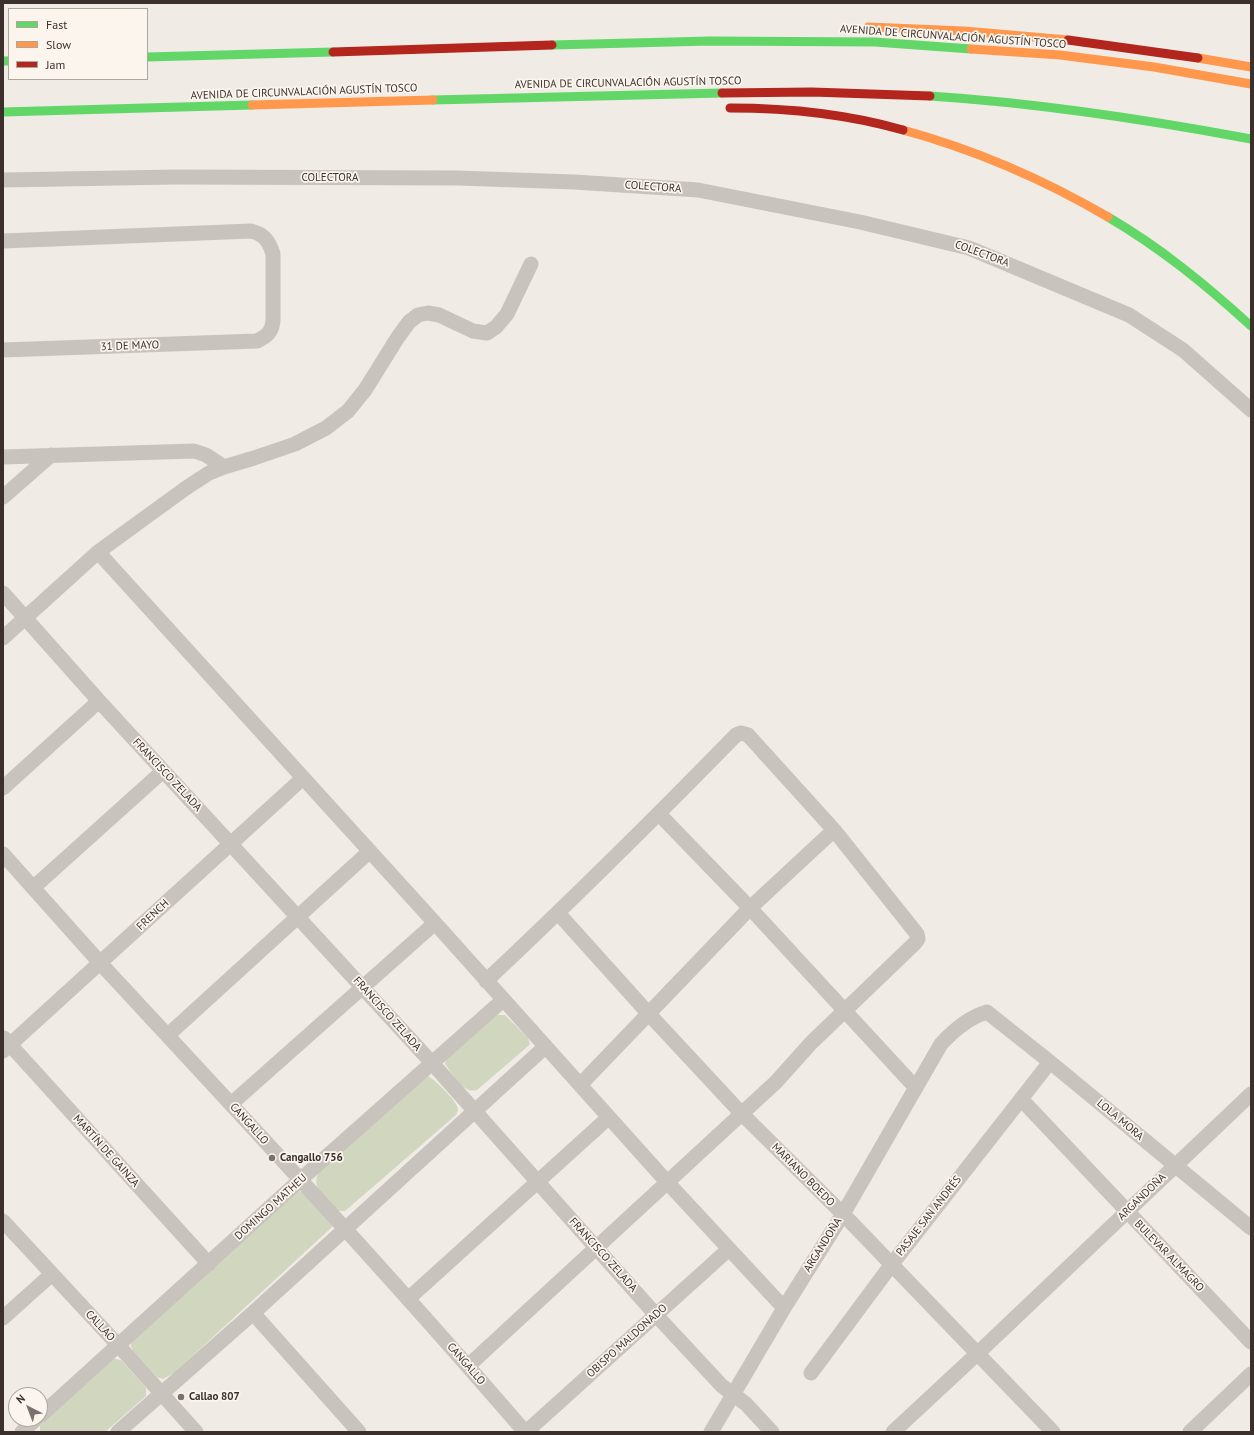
<!DOCTYPE html>
<html>
<head>
<meta charset="utf-8">
<style>
  body { margin:0 }
  #map { position:relative; width:1254px; height:1435px; overflow:hidden; background:#f0ebe5; font-family:"PT Sans",sans-serif }
  canvas { display:block }
  .frame { position:absolute; inset:0; border:4px solid #3b302b; pointer-events:none }
  .legend { position:absolute; left:8px; top:8px; width:140px; height:72px; box-sizing:border-box; background:#fbf5ee; border:1px solid #aea6a0; margin:0; padding:5px 7px; list-style:none; font-size:12px; color:#3b302b }
  .legend li { display:flex; align-items:center; gap:8px; height:20px }
  .legend b { width:20px; border:1px solid #aea6a0 }
  .north { position:absolute; left:8px; top:1387px; width:40px; height:40px; box-sizing:border-box; background:#fbf5ee; border:1px solid #aea6a0; border-radius:50%; rotate:318deg; font-size:11px; font-weight:700; line-height:16px; text-align:center; color:#3b302b }
  .north::after { content:''; display:block; margin:auto; width:14px; height:18px; background:#7a716c; clip-path:polygon(50% 0,100% 100%,50% 72%,0 100%) }
</style>
</head>
<body>
<div id="map">
<canvas width="1254" height="1435"></canvas>
<div class="frame"></div>
<ul class="legend">
<li><b style="height:5px;background:#63d668"></b>Fast</li>
<li><b style="height:5px;background:#ff974d"></b>Slow</li>
<li><b style="height:5px;background:#b3261e"></b>Jam</li>
</ul>
<div class="north">N</div>
</div>
<script>
const c = document.querySelector('canvas').getContext('2d');
c.lineJoin = 'round';
function fillPath(path, color) {
  c.fillStyle = color;
  c.fill(path, 'evenodd');
}
function strokePath(path, color, width, dash) {
  c.strokeStyle = color;
  c.lineWidth = width;
  c.lineCap = dash ? 'butt' : 'round';
  c.setLineDash(dash || []);
  c.stroke(path);
}
function drawText(font, color, halo, rows, align = 'center') {
  c.font = font + ' "PT Sans",sans-serif';
  c.lineWidth = 3.5;
  c.setLineDash([]);
  c.textBaseline = 'middle';
  c.strokeStyle = halo;
  c.fillStyle = color;
  for (const [text, x, y, turn = 0] of rows) {
    c.save();
    c.translate(x, y);
    c.rotate((+turn || 0) * Math.PI / 180);
    c.textAlign = isNaN(turn) ? turn : align;
    if (halo) c.strokeText(text, 0, 0);
    c.fillText(text, 0, 0);
    c.restore();
  }
}
const green = new Path2D(`
  M 497,1015 L 505,1015 L 528,1038 L 530,1044 L 527,1047 L 477,1090 C 464,1094 454,1076 447,1067 L 445,1064 L 446,1056 Z
  M 428,1076 C 435,1080 457,1101 458,1109 C 458,1111 457,1113 456,1115 L 345,1211 L 337,1211 C 326,1198 310,1189 319,1171 Z
  M 299,1191 L 303,1193 L 331,1222 L 332,1227 L 174,1373 L 163,1379 L 157,1377 L 133,1351 L 131,1346 L 132,1340 L 293,1192 Z
  M 110,1358 L 121,1360 L 146,1388 L 146,1396 L 105,1432 L 40,1432 L 40,1426 Z`);
const street = new Path2D(`
  M 3,180 L 176,177 L 458,178 L 574,182 L 698,190 L 860,222 L 969,248 L 1129,315 L 1183,350 L 1251,410
  M 3,241 L 251,231 C 264,234 269,241 273,254 L 273,321 C 272,332 267,336 257,341 L 3,350
  M 3,457 L 194,451 L 206,455 L 224,467
  M 3,497 L 51,455
  M 98,552 L 435,923 L 667,1182 L 784,1308
  M 3,593 L 99,701 L 432,1063 L 656,1315 L 722,1386 L 746,1404 L 772,1432
  M 3,638 L 98,552 L 186,488 L 209,473 L 224,467 L 254,458 L 295,444 L 326,428 L 348,411 L 365,390 L 398,337 L 409,322 L 418,315 L 428,313 L 439,315 L 473,331 L 487,333 L 496,327 L 507,314 L 531,264
  M 3,788 L 99,701
  M 659,814 L 750,908 L 916,1088
  M 3,854 C 36,891 69,928 102,965 C 245,1119 388,1273 525,1432
  M 34,887 L 163,771
  M 558,913 L 648,1013 L 742,1114 L 843,1214 L 1053,1432
  M 168,1035 L 370,851
  M 4,1038 L 209,1264
  M 3,1051 L 303,778
  M 580,1085 L 750,908 L 834,830
  M 1021,1099 L 1251,1342
  M 231,1104 L 435,923
  M 3,1221 L 118,1345 L 196,1432
  M 408,1299 L 608,1118
  M 253,1313 L 359,1432
  M 3,1318 L 52,1274
  M 468,1366 L 776,1082 L 811,1043 L 915,943 L 918,939 L 917,934 L 834,830 L 748,735 L 741,733 L 736,735 C 654,819 571,901 486,981
  M 811,1373 L 892,1264 L 1050,1062
  M 40,1416 L 300,1180 L 503,1000
  M 22,1432 L 36,1419
  M 118,1432 L 253,1313 L 545,1047
  M 526,1432 L 729,1249
  M 711,1432 L 784,1308 L 843,1214 L 941,1044 C 954,1030 969,1017 987,1012 L 1050,1062 L 1251,1228
  M 893,1432 L 978,1353 L 1251,1094
  M 1190,1432 L 1251,1374`);
const fast = new Path2D(`
  M 552,45 L 710,41 L 875,42 L 971,49
  M 147,57 L 333,52
  M 3,61 L 9,61
  M 930,96 C 1038,103 1144,119 1251,139
  M 433,100 L 722,93
  M 3,112 L 252,105
  M 1108,217 C 1161,248 1206,285 1251,326`);
const slow = new Path2D(`
  M 868,27 L 964,31 L 1068,40
  M 971,49 L 1060,55 L 1154,67 L 1251,84
  M 1198,58 L 1251,67
  M 252,105 L 433,100
  M 903,130 C 976,150 1043,179 1108,217`);
const jam = new Path2D(`
  M 1068,40 L 1198,58
  M 333,52 L 552,45
  M 722,93 L 812,92 L 930,96
  M 730,108 C 789,108 847,114 903,130`);
const markers = [
  [272,1158,4,"#7a716c"],
  [181,1397,4,"#7a716c"]
];
const streetNames = [
  ["AVENIDA DE CIRCUNVALACIÓN AGUSTÍN TOSCO",953,37,4],
  ["AVENIDA DE CIRCUNVALACIÓN AGUSTÍN TOSCO",628,83,-1],
  ["AVENIDA DE CIRCUNVALACIÓN AGUSTÍN TOSCO",304,92,-2],
  ["COLECTORA",330,178],
  ["COLECTORA",653,187,4],
  ["COLECTORA",982,254,20],
  ["31 DE MAYO",130,346,-2],
  ["FRANCISCO ZELADA",167,775,47],
  ["FRENCH",153,915,-43],
  ["FRANCISCO ZELADA",387,1014,48],
  ["LOLA MORA",1120,1120,40],
  ["CANGALLO",249,1124,48],
  ["MARTÍN DE GAINZA",106,1151,48],
  ["MARIANO BOEDO",803,1175,45],
  ["ARGANDOÑA",1142,1197,-44],
  ["DOMINGO MATHEU",271,1207,-42],
  ["PASAJE SAN ANDRÉS",929,1216,-52],
  ["ARGANDOÑA",823,1245,-58],
  ["FRANCISCO ZELADA",603,1255,48],
  ["BULEVAR ALMAGRO",1169,1256,46],
  ["CALLAO",100,1326,47],
  ["OBISPO MALDONADO",627,1341,-42],
  ["CANGALLO",466,1364,49]
];
const poiNames = [
  ["Cangallo 756",280,1158],
  ["Callao 807",189,1397]
];
fillPath(green, '#d1d6bf');
strokePath(street, '#c9c3be', 15);
strokePath(fast, '#63d668', 9);
strokePath(slow, '#ff974d', 9);
strokePath(jam, '#b3261e', 9);
for (const [x, y, r, color] of markers) {
  const dot = new Path2D();
  dot.arc(x, y, r, 0, 2 * Math.PI);
  c.fillStyle = color;
  c.fill(dot);
  strokePath(dot, '#fbf5ee', 1.5);
}
drawText('11px', '#3b302b', '#fbf5ee', streetNames);
drawText('bold 11px', '#3b302b', '#fbf5ee', poiNames, 'left');
</script>
</body>
</html>
